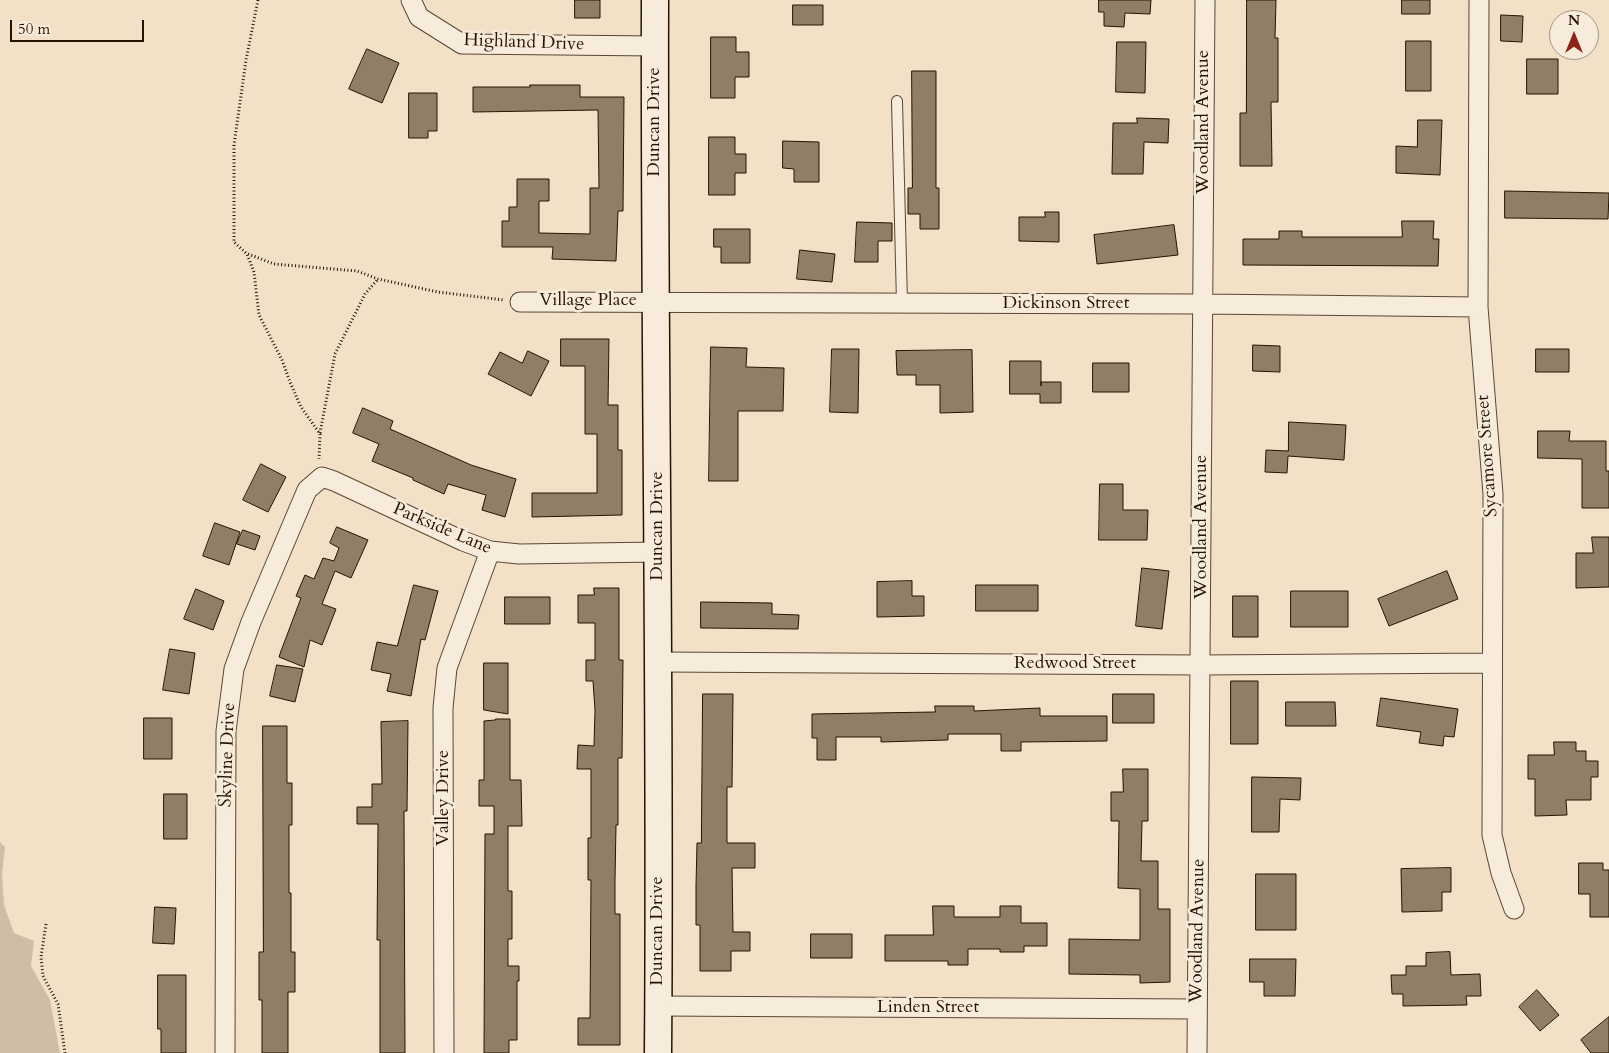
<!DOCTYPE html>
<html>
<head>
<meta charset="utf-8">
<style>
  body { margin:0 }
  #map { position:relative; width:1609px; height:1053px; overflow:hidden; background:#f2e0c7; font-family:Cardo,serif }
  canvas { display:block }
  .north { position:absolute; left:1549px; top:10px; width:50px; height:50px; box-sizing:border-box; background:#f7ebdb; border:1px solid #a39583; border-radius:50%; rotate:0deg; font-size:14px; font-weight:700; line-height:20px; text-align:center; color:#261400 }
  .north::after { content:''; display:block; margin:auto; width:18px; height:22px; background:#8f2418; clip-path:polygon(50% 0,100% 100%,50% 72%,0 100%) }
  .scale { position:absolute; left:10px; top:20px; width:134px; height:22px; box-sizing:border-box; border:2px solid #261400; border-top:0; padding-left:6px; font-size:15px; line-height:18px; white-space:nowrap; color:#261400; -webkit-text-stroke:4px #f7ebdb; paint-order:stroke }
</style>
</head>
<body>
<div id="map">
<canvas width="1609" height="1053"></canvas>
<div class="north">N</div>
<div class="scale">50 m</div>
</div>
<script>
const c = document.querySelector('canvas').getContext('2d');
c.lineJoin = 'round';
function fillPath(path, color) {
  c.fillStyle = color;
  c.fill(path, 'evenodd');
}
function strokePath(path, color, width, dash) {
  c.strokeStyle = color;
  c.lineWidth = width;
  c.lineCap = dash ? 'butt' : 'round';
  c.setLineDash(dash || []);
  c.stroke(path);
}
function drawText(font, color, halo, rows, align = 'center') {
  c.font = font + ' Cardo,serif';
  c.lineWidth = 5;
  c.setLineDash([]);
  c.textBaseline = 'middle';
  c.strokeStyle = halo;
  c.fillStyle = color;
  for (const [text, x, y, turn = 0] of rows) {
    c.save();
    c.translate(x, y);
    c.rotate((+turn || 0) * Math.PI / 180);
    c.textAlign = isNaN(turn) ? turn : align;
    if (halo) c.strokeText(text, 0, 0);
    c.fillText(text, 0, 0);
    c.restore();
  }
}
const green = new Path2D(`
  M 0,842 L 5,847 L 2,875 L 4,905 L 14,933 L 34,941 L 31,966 L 50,1000 L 60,1053 L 0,1053 Z`);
const building = new Path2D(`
  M 575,0 L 600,0 L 600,18 L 575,18 Z
  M 1099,0 L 1151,0 L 1150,14 L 1125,13 L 1124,27 L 1104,26 L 1104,12 L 1099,12 Z
  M 1247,0 L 1276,0 L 1275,38 L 1278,38 L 1278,102 L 1271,102 L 1272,166 L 1240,166 L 1240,113 L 1246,113 Z
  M 1402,0 L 1430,0 L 1430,14 L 1402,14 Z
  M 793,5 L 823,5 L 823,25 L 793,25 Z
  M 1501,15 L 1523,16 L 1522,42 L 1501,41 Z
  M 711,37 L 736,37 L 736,52 L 749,52 L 749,77 L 735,77 L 735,98 L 711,98 Z
  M 1406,41 L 1431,41 L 1431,91 L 1406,91 Z
  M 1117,42 L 1146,42 L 1145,93 L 1116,92 Z
  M 367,49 L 399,63 L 382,103 L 349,89 Z
  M 1527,59 L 1558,59 L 1558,94 L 1527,94 Z
  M 912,71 L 936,71 L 936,188 L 939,188 L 939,229 L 920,229 L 920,214 L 908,214 L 908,188 L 912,188 Z
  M 530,85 L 580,85 L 580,97 L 624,97 L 623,211 L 618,211 L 616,261 L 552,259 L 553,247 L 502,247 L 502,221 L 509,221 L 509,207 L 517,207 L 517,179 L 549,179 L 549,201 L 539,201 L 539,233 L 590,234 L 590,188 L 599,188 L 598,110 L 473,112 L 473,87 L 530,87 Z
  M 409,93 L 437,93 L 437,131 L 428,131 L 428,138 L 409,138 Z
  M 1137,118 L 1169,119 L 1168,143 L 1144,142 L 1143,174 L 1112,174 L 1113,123 L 1137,123 Z
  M 1418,120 L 1442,120 L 1440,175 L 1396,173 L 1396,146 L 1417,147 Z
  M 709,137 L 735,137 L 735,154 L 746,154 L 746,173 L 735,173 L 735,195 L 709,195 Z
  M 783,141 L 819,142 L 819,182 L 794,182 L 794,169 L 783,168 Z
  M 1505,191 L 1609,193 L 1608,219 L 1505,218 Z
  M 1045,212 L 1059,212 L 1059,242 L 1019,241 L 1019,217 L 1045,217 Z
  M 1402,221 L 1434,221 L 1433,239 L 1439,239 L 1438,266 L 1243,265 L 1243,239 L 1279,239 L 1279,231 L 1302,231 L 1302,237 L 1402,237 Z
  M 857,222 L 892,223 L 892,241 L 878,241 L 878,262 L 855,262 Z
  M 1174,225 L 1178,255 L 1097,264 L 1094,235 Z
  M 714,229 L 750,229 L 750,263 L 721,263 L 721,247 L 714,247 Z
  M 800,250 L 835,254 L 832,282 L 797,279 Z
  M 561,339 L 609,339 L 608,405 L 618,405 L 618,450 L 622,450 L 622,515 L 532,517 L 532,493 L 597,493 L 597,434 L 585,434 L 585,366 L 561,366 Z
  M 1253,345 L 1280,346 L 1280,372 L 1253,371 Z
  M 711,347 L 747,348 L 746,367 L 784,368 L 783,411 L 738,411 L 738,481 L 709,481 Z
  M 832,349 L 859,349 L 858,413 L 830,412 Z
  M 1536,349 L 1569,349 L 1569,372 L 1536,372 Z
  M 972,350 L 973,412 L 940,413 L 940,385 L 916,385 L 916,375 L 897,375 L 896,351 Z
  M 528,351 L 549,361 L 531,396 L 488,374 L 500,352 L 522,363 Z
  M 1010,361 L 1041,361 L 1041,386 L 1041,382 L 1061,382 L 1061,403 L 1040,403 L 1040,394 L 1010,394 Z
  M 1093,363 L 1129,363 L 1129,392 L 1093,392 Z
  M 363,408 L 393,421 L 390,429 L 471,465 L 516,479 L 505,517 L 482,510 L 486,495 L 448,484 L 444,494 L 413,480 L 413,478 L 372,461 L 379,444 L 353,433 Z
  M 1289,422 L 1346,425 L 1344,460 L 1288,456 L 1287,473 L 1265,472 L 1266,450 L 1288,451 Z
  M 1538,431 L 1570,431 L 1569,441 L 1606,441 L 1606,471 L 1609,471 L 1609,508 L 1582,508 L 1582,459 L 1538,458 Z
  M 261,464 L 286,477 L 268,512 L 243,500 Z
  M 1100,484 L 1123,484 L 1123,510 L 1148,510 L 1147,540 L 1099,540 Z
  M 215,523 L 240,532 L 229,565 L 203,556 Z
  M 337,527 L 368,540 L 351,578 L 335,571 L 322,604 L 336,609 L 322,645 L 310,640 L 304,667 L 279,657 L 281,651 L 301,598 L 296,596 L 305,575 L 314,579 L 323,558 L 334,561 L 339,548 L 330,543 Z
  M 243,530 L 260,536 L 255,550 L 237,544 Z
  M 1592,537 L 1609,537 L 1609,587 L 1576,588 L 1576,553 L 1593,553 Z
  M 1142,568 L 1169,571 L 1162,629 L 1136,626 Z
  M 1447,571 L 1458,599 L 1389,626 L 1378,599 Z
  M 912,581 L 912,596 L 924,596 L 924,616 L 877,617 L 877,582 Z
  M 414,585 L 438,591 L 425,640 L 421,639 L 411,696 L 387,691 L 391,674 L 371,670 L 377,642 L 397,646 Z
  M 976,585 L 1038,585 L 1038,611 L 976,611 Z
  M 594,588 L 619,588 L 619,660 L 623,660 L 622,758 L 618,758 L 618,825 L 616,825 L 615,880 L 615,914 L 620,914 L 620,1045 L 578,1045 L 578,1018 L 590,1018 L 591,880 L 588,880 L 588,838 L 591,838 L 591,769 L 577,769 L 578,745 L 594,746 L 595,710 L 593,681 L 586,681 L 586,660 L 595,660 L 595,623 L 578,623 L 578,595 L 594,595 Z
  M 196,589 L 224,601 L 213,630 L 184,619 Z
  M 1291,591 L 1348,591 L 1348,627 L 1291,627 Z
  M 1233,596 L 1258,596 L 1258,637 L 1233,637 Z
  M 505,597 L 550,597 L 550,624 L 505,624 Z
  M 701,602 L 772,603 L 772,614 L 799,615 L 798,629 L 701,628 Z
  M 170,649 L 195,653 L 189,694 L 163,690 Z
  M 484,663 L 508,663 L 508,714 L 484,710 Z
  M 277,665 L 303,669 L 295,702 L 270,696 Z
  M 1231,681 L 1258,681 L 1258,744 L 1231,744 Z
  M 703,694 L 733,694 L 732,787 L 727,787 L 727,843 L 755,843 L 755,868 L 732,868 L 733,932 L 750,932 L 750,951 L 731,951 L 731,971 L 700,971 L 700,925 L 696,925 L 696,886 L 697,843 L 701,843 Z
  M 1113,694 L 1154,694 L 1154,723 L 1113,723 Z
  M 1381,698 L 1458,709 L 1454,737 L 1444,736 L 1443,746 L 1419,743 L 1421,732 L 1377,726 Z
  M 1286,702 L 1335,702 L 1336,726 L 1286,726 Z
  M 935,706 L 974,706 L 974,711 L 1040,708 L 1040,716 L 1107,716 L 1107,741 L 1021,742 L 1021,751 L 1001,751 L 1001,734 L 948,734 L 948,740 L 881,742 L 881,737 L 836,737 L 836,760 L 817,760 L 817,738 L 812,738 L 812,714 L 935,712 Z
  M 144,718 L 172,718 L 172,759 L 144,759 Z
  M 496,719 L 510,719 L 510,780 L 521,780 L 522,826 L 508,826 L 508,891 L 512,891 L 512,939 L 508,939 L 508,966 L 519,966 L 519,981 L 517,981 L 517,1040 L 509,1040 L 509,1053 L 484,1053 L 485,834 L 494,834 L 494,806 L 479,806 L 479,780 L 484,780 L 484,721 L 495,720 Z
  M 408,721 L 407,811 L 404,811 L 405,1053 L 380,1053 L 380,940 L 377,940 L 378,824 L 357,824 L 357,807 L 372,807 L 372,784 L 382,784 L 381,722 Z
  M 263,726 L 287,726 L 287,783 L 292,783 L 292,825 L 289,825 L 289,893 L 291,893 L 291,952 L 295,952 L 295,992 L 288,992 L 288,1053 L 262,1053 L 262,1000 L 259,1000 L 259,952 L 263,952 Z
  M 1554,742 L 1576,742 L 1576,751 L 1586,751 L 1586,761 L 1598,761 L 1598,777 L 1591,777 L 1591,800 L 1566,800 L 1567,815 L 1535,816 L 1535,779 L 1528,779 L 1528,755 L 1554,755 Z
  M 1123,769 L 1148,769 L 1148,821 L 1142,821 L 1141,861 L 1158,861 L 1158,909 L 1170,909 L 1170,982 L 1140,983 L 1140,975 L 1069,974 L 1069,939 L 1140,940 L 1140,889 L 1118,888 L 1119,821 L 1111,821 L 1111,792 L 1123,792 Z
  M 1252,777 L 1301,778 L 1300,800 L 1280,799 L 1279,832 L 1252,832 Z
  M 164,794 L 187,794 L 187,839 L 164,839 Z
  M 1579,863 L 1603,863 L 1603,870 L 1609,870 L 1609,917 L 1590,917 L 1590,894 L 1579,894 Z
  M 1451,868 L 1451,892 L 1442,892 L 1442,911 L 1402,912 L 1401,869 Z
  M 1256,874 L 1296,874 L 1296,930 L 1256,930 Z
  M 933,906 L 954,906 L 954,917 L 1000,917 L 1000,906 L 1021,906 L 1021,923 L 1047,923 L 1047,946 L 1024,946 L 1024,952 L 1000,952 L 1000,949 L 968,949 L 968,965 L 948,965 L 948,961 L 885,961 L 885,935 L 933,935 Z
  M 155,907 L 176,908 L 174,944 L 153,943 Z
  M 811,934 L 852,934 L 852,958 L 811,958 Z
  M 1450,952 L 1451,975 L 1480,974 L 1481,996 L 1466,996 L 1467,1005 L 1403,1006 L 1403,994 L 1392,994 L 1391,975 L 1406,975 L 1406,966 L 1426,966 L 1426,953 Z
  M 1250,959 L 1296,959 L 1295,996 L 1264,996 L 1264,982 L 1250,982 Z
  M 158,975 L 186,975 L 186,1053 L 161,1053 L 161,1029 L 158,1029 Z
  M 1537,990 L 1559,1015 L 1540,1031 L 1519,1007 Z
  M 1609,1017 L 1609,1053 L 1591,1053 L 1581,1040 Z`);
const path = new Path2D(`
  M 258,0 L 246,60 L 234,145 L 234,242 L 247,254 L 254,272 L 259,315 L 282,360 L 290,382 L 301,407 L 320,434 L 319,459
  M 248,254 L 274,264 L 357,271 L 378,279 L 438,292 L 504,300
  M 320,433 L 335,354 L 365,294 L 378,279
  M 46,924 L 41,957 L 43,976 L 58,1004 L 65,1053`);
const lane = new Path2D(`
  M 897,101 L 902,303`);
const street = new Path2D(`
  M 411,0 L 419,17 L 462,44 L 655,46
  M 1479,0 L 1478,307 L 1493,494 L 1492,835 L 1501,873 L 1514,909
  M 520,302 L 1203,304 L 1478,307
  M 658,662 L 1201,665 L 1492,663
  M 658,1006 L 1197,1009
  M 225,1053 L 226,731 L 234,669 L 251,622 L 307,490 L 322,477 L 334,481 L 463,541 L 490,551 L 519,554 L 658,552
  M 444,1053 L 443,708 L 447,668 L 490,551
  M 1197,1053 L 1205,0`);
const secondary = new Path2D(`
  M 655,0 C 654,351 661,702 658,1053`);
const streetNames = [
  ["Highland Drive",524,43,2],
  ["Duncan Drive",655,122,-90],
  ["Woodland Avenue",1204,122,-90],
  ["Village Place",588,301],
  ["Dickinson Street",1066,304],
  ["Sycamore Street",1488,456,-94],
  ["Duncan Drive",658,526,-90],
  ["Woodland Avenue",1202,527,-90],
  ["Parkside Lane",442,529,23],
  ["Redwood Street",1075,664],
  ["Skyline Drive",228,755,-88],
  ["Valley Drive",444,798,-90],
  ["Duncan Drive",658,931,-90],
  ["Woodland Avenue",1198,931,-89],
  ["Linden Street",928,1008]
];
fillPath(green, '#cfbda5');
fillPath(building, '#907e67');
strokePath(building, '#261400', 1);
strokePath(lane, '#594732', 12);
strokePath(street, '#594732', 21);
strokePath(secondary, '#261400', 29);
strokePath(path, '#261400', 3, [1, 2.5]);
strokePath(lane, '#f7ebdb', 10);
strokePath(street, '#f7ebdb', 19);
strokePath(secondary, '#f7ebdb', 26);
drawText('18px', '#261400', '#f7ebdb', streetNames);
</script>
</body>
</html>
